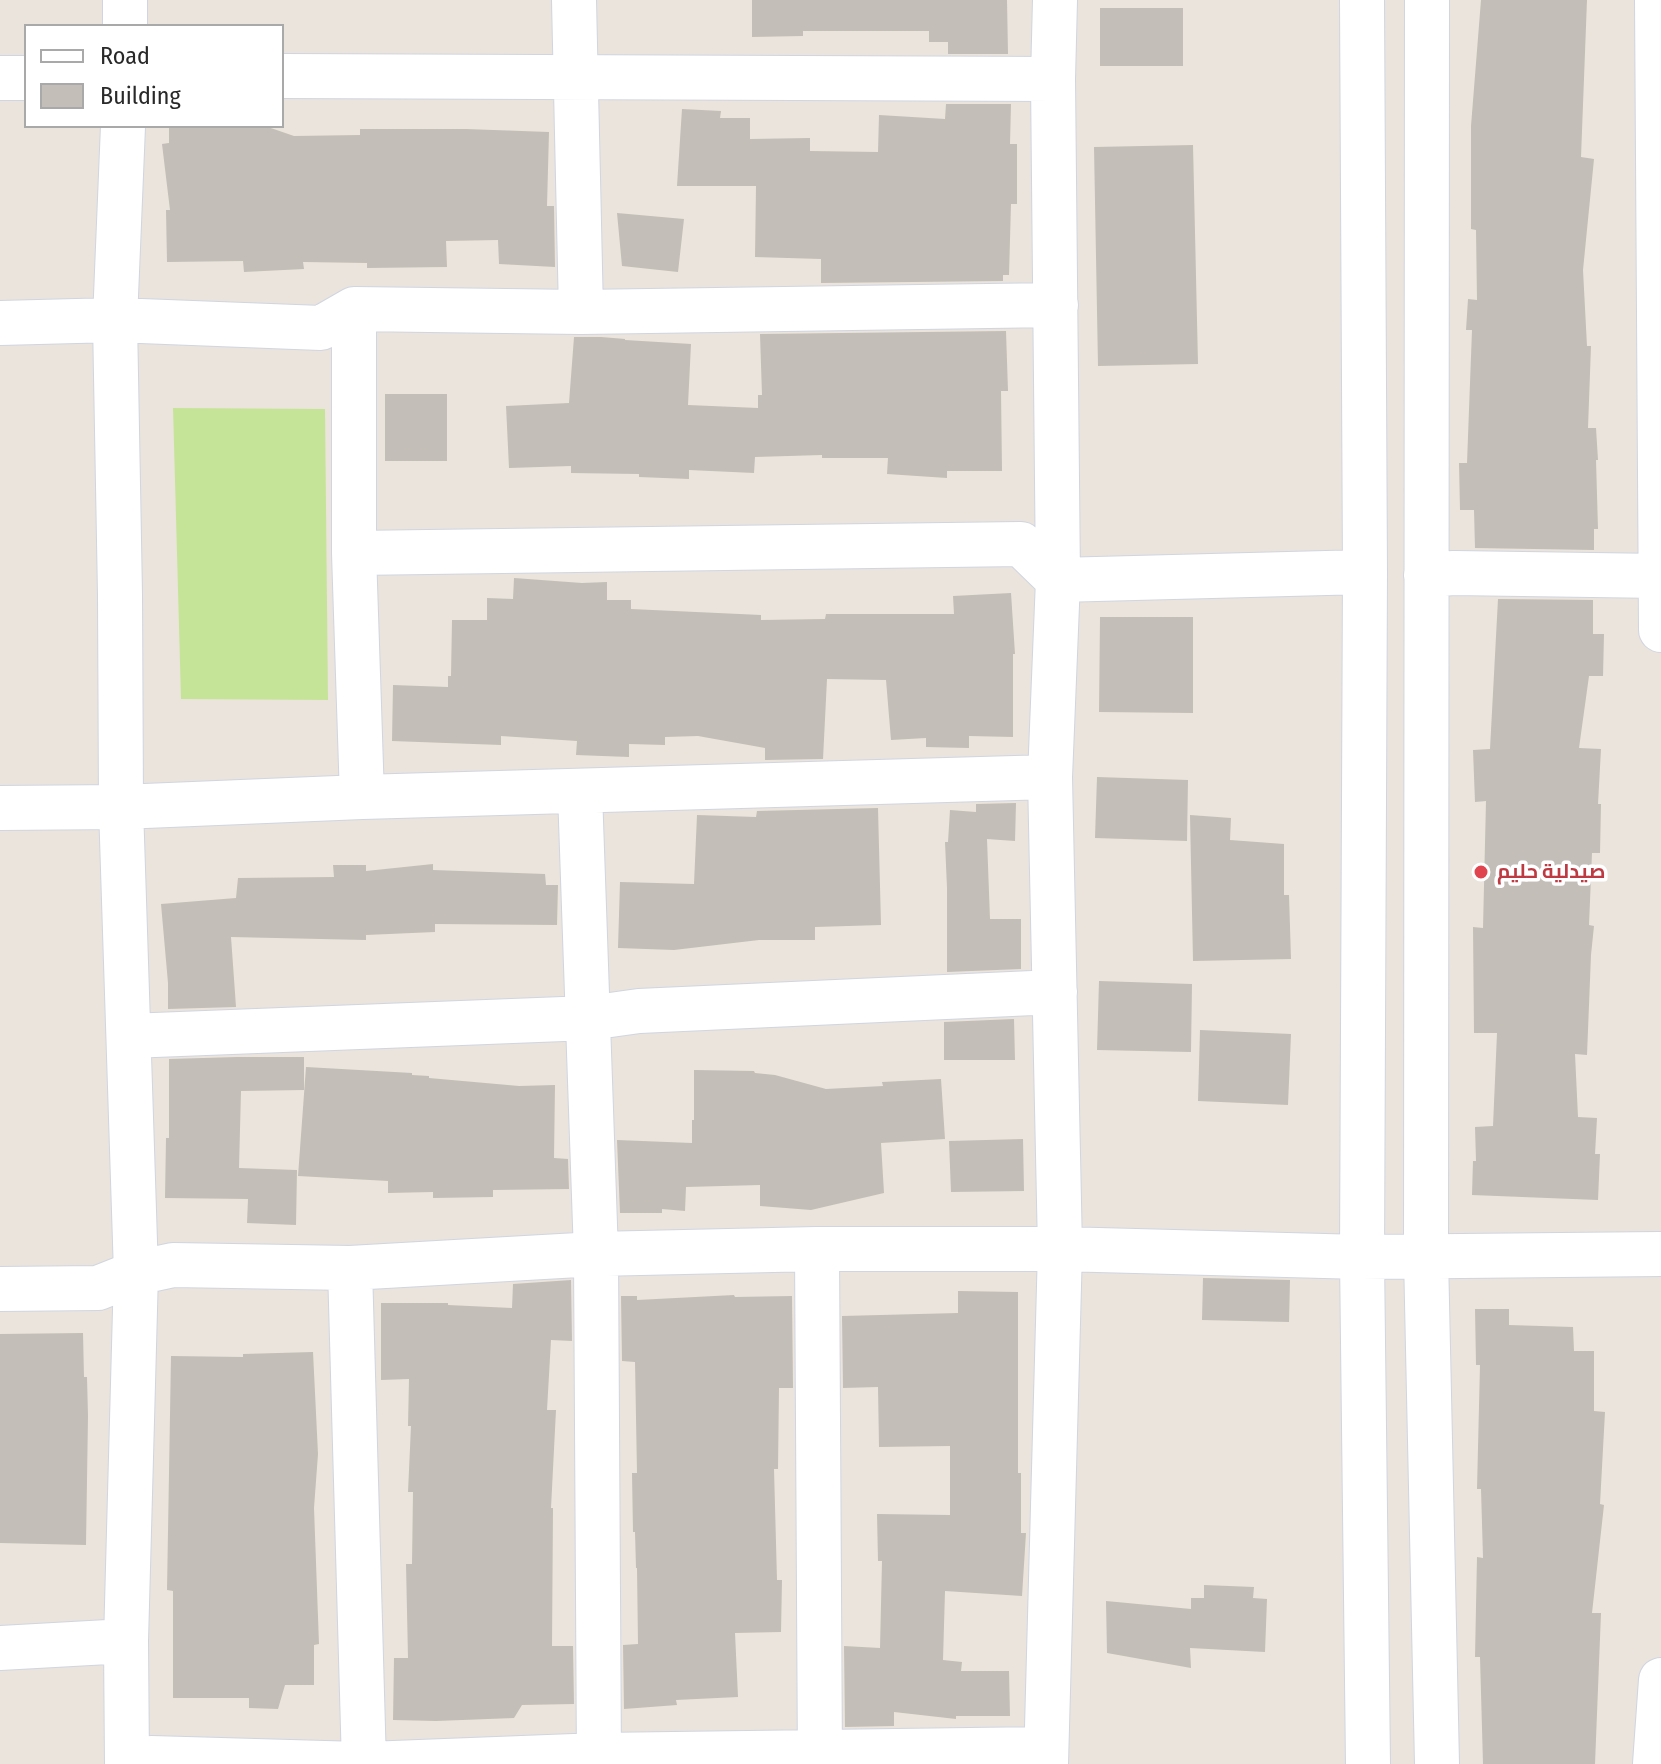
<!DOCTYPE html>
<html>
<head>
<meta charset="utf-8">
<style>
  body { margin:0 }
  #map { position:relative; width:1661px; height:1764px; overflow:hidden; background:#eae4dc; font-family:"Fira Sans Condensed",sans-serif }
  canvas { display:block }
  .legend { position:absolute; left:24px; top:24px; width:260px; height:104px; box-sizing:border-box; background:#fff; border:2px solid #a9a9a9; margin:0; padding:10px 14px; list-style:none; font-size:24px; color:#292929 }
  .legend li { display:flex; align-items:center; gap:16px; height:40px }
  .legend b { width:40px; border:2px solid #a9a9a9 }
</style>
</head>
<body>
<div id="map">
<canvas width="1661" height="1764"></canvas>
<ul class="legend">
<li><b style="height:10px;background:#fff"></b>Road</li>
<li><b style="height:22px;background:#c3beb7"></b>Building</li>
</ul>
</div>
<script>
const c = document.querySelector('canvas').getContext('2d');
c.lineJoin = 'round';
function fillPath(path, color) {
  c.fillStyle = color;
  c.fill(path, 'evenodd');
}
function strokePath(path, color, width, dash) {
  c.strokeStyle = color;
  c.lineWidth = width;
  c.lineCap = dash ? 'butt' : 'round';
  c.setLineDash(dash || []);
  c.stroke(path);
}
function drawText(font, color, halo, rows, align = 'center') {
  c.font = font + ' "Fira Sans Condensed",Cairo,sans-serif';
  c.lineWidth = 7;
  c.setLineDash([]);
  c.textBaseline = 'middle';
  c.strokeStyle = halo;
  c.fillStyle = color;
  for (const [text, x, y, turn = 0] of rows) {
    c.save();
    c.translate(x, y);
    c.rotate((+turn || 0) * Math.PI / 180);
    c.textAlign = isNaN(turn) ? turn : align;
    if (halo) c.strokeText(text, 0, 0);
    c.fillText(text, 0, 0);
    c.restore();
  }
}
const pitch = new Path2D(`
  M 173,408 L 325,409 L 328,700 L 181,699 Z`);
const building = new Path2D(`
  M 752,0 L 1007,0 L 1008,54 L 948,54 L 948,42 L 929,42 L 929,31 L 803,31 L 803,36 L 752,37 Z
  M 1481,0 L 1587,0 L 1581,157 L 1594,159 L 1583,270 L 1587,346 L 1591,346 L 1588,428 L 1596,428 L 1598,460 L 1596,460 L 1598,529 L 1594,529 L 1594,550 L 1475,548 L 1474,510 L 1460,510 L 1459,463 L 1467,463 L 1472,330 L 1466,330 L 1468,299 L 1477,300 L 1476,230 L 1471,229 L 1471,126 Z
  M 1100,8 L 1183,8 L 1183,66 L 1100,66 Z
  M 946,104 L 1011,104 L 1010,144 L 1017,144 L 1017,204 L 1011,204 L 1009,275 L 1003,275 L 1003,281 L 821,283 L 821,259 L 755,257 L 756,186 L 677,186 L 682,109 L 721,111 L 720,118 L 750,118 L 750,139 L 810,138 L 810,151 L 878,152 L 879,115 L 945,119 Z
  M 169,126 L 265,126 L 294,136 L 360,135 L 360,129 L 466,129 L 549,132 L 547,206 L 554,206 L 555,267 L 499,264 L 498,240 L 446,241 L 447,267 L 367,268 L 367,263 L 303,262 L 304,269 L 244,272 L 243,261 L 167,262 L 166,210 L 170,210 L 162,144 L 169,143 Z
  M 1193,145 L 1198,364 L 1098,366 L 1094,147 Z
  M 617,213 L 684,219 L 678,272 L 622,266 Z
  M 1006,331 L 1008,391 L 1001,391 L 1002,471 L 947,471 L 947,478 L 887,474 L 888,458 L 822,458 L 822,455 L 755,457 L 754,473 L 689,470 L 689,479 L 639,477 L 639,474 L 571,473 L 571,466 L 509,468 L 506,406 L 569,403 L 574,337 L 601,337 L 625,339 L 625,340 L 691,344 L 688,405 L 758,408 L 758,395 L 762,395 L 760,334 Z
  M 385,394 L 447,394 L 447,461 L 385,461 Z
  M 514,578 L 582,583 L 607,582 L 607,600 L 631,600 L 631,609 L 761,615 L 761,620 L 825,619 L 826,614 L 954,614 L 953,596 L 1011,593 L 1015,654 L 1013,654 L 1013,737 L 969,736 L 969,748 L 926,747 L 926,738 L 891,740 L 886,680 L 827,679 L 823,759 L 765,760 L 765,748 L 698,736 L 665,737 L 665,745 L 629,744 L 629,757 L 576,755 L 577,741 L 501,736 L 501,745 L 392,741 L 393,685 L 448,687 L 448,676 L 451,676 L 452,620 L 487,620 L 487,598 L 513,599 Z
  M 1498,599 L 1593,600 L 1593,634 L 1604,634 L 1603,676 L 1589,676 L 1579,748 L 1601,749 L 1598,804 L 1601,804 L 1600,853 L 1592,853 L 1589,925 L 1594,926 L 1591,955 L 1587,1055 L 1575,1054 L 1578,1117 L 1597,1118 L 1595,1154 L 1600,1154 L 1598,1200 L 1472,1195 L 1473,1161 L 1476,1161 L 1475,1127 L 1493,1126 L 1497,1033 L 1474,1033 L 1473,927 L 1483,928 L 1486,801 L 1475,802 L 1473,750 L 1490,749 Z
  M 1100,617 L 1193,617 L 1193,713 L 1099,712 Z
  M 1097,777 L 1188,780 L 1187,841 L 1095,838 Z
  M 1016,803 L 1015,841 L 987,839 L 990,919 L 1021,919 L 1021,969 L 947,972 L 947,888 L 945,842 L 948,842 L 950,810 L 976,812 L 976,804 Z
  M 878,808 L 881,925 L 815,927 L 815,940 L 759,940 L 674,950 L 618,948 L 620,882 L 694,884 L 697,815 L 756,817 L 757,811 Z
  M 1190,815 L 1231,818 L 1230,840 L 1284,844 L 1284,895 L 1289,895 L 1291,959 L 1193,961 Z
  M 433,864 L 433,870 L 545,874 L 546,885 L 558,885 L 557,925 L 435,924 L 435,932 L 366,935 L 366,940 L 231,937 L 236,1007 L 168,1009 L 168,983 L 161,904 L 236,898 L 238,878 L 334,877 L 333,865 L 366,865 L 366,871 Z
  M 1099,981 L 1192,984 L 1191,1052 L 1097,1050 Z
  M 1014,1019 L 1015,1060 L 944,1060 L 944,1022 Z
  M 1200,1030 L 1291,1034 L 1288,1105 L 1198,1101 Z
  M 237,1057 L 304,1057 L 304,1090 L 241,1091 L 239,1168 L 297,1170 L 296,1225 L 247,1223 L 248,1199 L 165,1198 L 166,1138 L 169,1138 L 169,1059 Z
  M 306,1067 L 412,1073 L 412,1075 L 429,1076 L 429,1078 L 519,1086 L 555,1085 L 554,1158 L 568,1159 L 569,1189 L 493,1190 L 493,1197 L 433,1198 L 433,1192 L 388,1193 L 388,1181 L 298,1176 Z
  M 694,1070 L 754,1071 L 755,1073 L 775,1075 L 826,1089 L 883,1086 L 882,1082 L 941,1079 L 945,1139 L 881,1143 L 884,1193 L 811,1210 L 760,1206 L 760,1185 L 686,1187 L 685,1211 L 662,1209 L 662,1213 L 620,1213 L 617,1140 L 692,1143 L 692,1120 L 694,1120 Z
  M 1023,1139 L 1024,1191 L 951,1192 L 949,1141 Z
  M 1203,1278 L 1290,1280 L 1289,1322 L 1202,1320 Z
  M 571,1280 L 572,1341 L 551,1340 L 547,1410 L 556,1410 L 551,1508 L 553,1508 L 552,1646 L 573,1646 L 574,1704 L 522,1705 L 514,1718 L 436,1721 L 393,1720 L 394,1658 L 408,1658 L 406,1564 L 412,1564 L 413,1492 L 408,1492 L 411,1426 L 408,1426 L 409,1379 L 381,1380 L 381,1303 L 448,1303 L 448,1305 L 512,1308 L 513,1284 Z
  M 958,1291 L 1018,1292 L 1018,1473 L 1021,1473 L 1021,1533 L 1026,1533 L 1022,1596 L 945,1591 L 943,1660 L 962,1662 L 961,1671 L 1009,1671 L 1010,1716 L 956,1716 L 956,1719 L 894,1712 L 894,1726 L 845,1727 L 844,1646 L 880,1648 L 882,1561 L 878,1561 L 877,1514 L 950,1515 L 950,1446 L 879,1447 L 878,1387 L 843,1388 L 842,1316 L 958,1313 Z
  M 734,1295 L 735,1297 L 792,1296 L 793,1388 L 779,1388 L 778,1469 L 774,1469 L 777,1580 L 782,1580 L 781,1632 L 735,1633 L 738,1697 L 676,1700 L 677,1705 L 624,1709 L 623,1645 L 638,1644 L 637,1568 L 636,1568 L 635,1532 L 633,1532 L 632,1473 L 637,1473 L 635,1362 L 622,1361 L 621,1296 L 637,1296 L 637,1300 Z
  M 1475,1309 L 1509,1309 L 1509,1325 L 1573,1327 L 1574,1351 L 1594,1351 L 1594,1411 L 1605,1412 L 1600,1504 L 1604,1505 L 1592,1613 L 1601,1613 L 1595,1764 L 1483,1764 L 1480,1657 L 1475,1657 L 1477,1557 L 1483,1558 L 1481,1489 L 1477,1489 L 1480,1365 L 1476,1365 Z
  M 83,1333 L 84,1377 L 87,1377 L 88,1416 L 86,1545 L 0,1543 L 0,1334 Z
  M 313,1352 L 318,1454 L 314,1508 L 319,1644 L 314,1645 L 314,1685 L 285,1685 L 278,1709 L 249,1708 L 249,1698 L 173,1698 L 173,1591 L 167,1590 L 171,1356 L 243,1357 L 243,1354 Z
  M 1204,1585 L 1254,1587 L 1253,1598 L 1267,1599 L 1265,1652 L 1190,1648 L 1191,1668 L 1107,1653 L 1106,1601 L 1191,1609 L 1191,1598 L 1204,1598 Z`);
const minor = new Path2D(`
  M 125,0 L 125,26
  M 574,0 L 581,312
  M 1362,0 L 1365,572 L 1362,1257 L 1368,1764
  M 1427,0 L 1426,1256 L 1437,1764
  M 1657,0 L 1661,630
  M 282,76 L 1053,79
  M 0,78 L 26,78
  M 123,126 L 115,320 L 120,595 L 121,807 L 136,1273 L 126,1641 L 127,1764
  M 354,309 L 354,553 L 362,797
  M 0,323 L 115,320 L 321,328 L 354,309 L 581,312 L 1056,305
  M 354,553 L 1021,544 L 1058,580 L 1365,572
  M 1426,575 L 1454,573 L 1661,576
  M 580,792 L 596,1254 L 599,1764
  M 0,808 L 121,807 L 362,797 L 1050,777
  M 129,1036 L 589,1018 L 639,1011 L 1055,992
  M 817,1249 L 820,1764
  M 350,1268 L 364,1764
  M 0,1289 L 98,1288 L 136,1273 L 173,1265 L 350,1268 L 596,1254 L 817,1249 L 1060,1249 L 1362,1257 L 1661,1254
  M 0,1648 L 126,1641
  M 146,1764 L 151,1758 L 359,1764
  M 368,1764 L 600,1755 L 1045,1749
  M 1046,1764 L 1060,1249 L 1050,777 L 1058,580 L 1053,79 L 1055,0
  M 1655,1764 L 1661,1680`);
const markers = [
  [1481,872,8,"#e0444e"]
];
const healthNames = [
  ["صيدلية حليم",1497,872]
];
fillPath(pitch, '#c6e498');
fillPath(building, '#c3beb7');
strokePath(minor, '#d1d5e1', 46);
strokePath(minor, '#fff', 44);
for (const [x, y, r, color] of markers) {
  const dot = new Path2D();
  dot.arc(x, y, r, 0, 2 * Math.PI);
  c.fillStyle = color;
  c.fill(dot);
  strokePath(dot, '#fff', 3);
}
drawText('bold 20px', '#be3a42', '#fff', healthNames, 'left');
</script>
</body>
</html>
